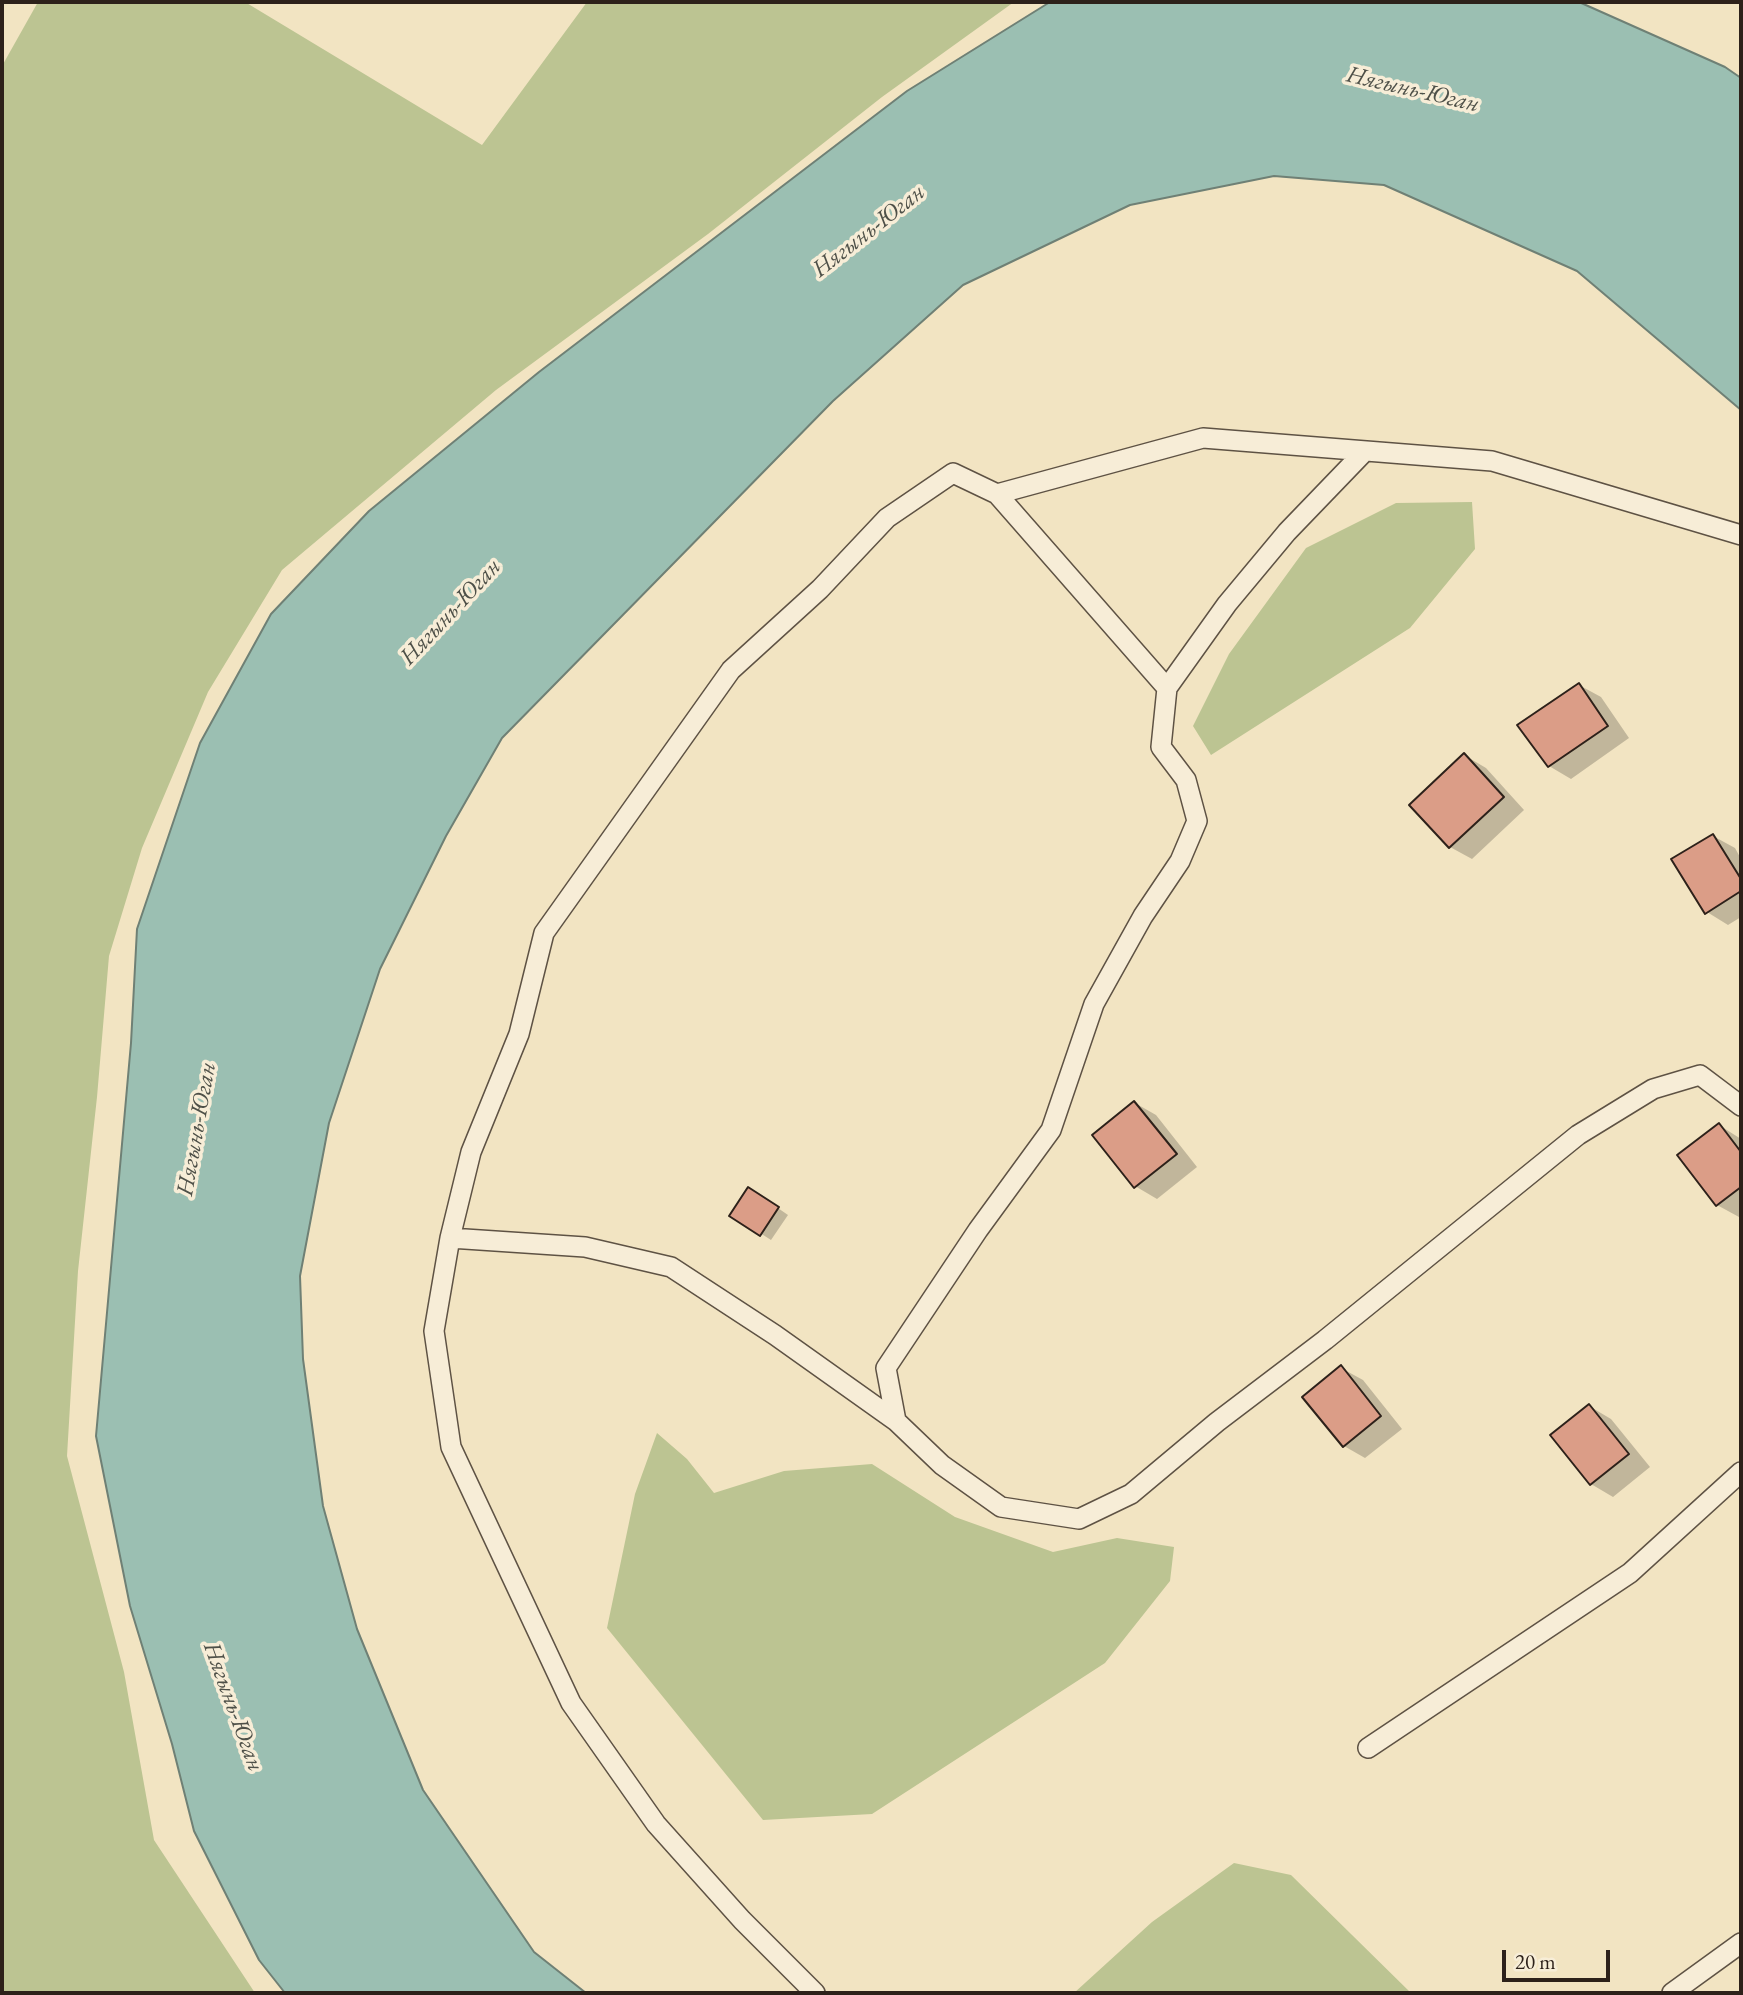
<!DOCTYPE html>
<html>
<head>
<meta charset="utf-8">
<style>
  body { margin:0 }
  #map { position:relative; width:1743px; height:1995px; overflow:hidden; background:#f2e4c2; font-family:"EB Garamond",serif }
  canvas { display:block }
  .frame { position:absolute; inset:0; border:4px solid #2d211a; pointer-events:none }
  .scale { position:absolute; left:1502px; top:1950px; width:108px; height:32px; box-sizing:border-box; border:4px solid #2d211a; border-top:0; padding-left:9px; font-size:21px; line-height:24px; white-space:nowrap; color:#2d211a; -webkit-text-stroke:5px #f7edd7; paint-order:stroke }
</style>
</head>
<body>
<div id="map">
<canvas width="1743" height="1995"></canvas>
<div class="frame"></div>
<div class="scale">20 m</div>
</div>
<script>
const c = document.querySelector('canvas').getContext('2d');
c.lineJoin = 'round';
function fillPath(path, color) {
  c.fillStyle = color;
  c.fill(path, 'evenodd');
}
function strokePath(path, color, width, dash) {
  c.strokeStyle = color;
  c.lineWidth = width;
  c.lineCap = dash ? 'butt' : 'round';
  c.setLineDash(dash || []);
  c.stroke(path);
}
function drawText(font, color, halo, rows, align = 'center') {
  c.font = font + ' "EB Garamond",serif';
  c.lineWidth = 7;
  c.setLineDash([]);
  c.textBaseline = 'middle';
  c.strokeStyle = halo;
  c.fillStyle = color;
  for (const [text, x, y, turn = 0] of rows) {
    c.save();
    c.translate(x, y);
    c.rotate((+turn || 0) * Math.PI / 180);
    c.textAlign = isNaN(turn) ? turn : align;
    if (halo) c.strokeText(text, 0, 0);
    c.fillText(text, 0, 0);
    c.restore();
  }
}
const green = new Path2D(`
  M 38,2 L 245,2 L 482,145 L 587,2 L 1014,2 L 882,97 L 708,234 L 496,390 L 282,570 L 208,692 L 142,848 L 109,956 L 97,1097 L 78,1271 L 67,1456 L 124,1672 L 154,1840 L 255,1993 L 2,1993 L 2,66 Z
  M 1472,502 L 1475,549 L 1410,628 L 1211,755 L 1193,726 L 1229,654 L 1306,548 L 1396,503 Z
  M 657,1433 L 687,1459 L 714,1493 L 784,1471 L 872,1464 L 955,1517 L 1053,1552 L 1117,1538 L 1174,1547 L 1170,1581 L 1105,1663 L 872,1814 L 763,1820 L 607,1628 L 635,1494 Z
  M 1234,1863 L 1291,1875 L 1411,1993 L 1074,1993 L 1152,1922 Z`);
const water = new Path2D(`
  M 1050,2 L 1579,2 L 1725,67 L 1741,78 L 1741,410 L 1577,271 L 1384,185 L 1274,176 L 1130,205 L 963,285 L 833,401 L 502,738 L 446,836 L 380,969 L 329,1123 L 300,1276 L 303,1359 L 323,1506 L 357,1629 L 423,1790 L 534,1952 L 586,1993 L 285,1993 L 259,1960 L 194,1831 L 172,1744 L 130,1606 L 96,1436 L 131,1043 L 137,929 L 200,743 L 271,614 L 369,511 L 539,372 L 907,91 Z`);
const shadow = new Path2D(`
  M 1579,685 L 1601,697 L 1629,738 L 1571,779 L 1549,766 Z
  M 1464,755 L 1486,768 L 1524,810 L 1472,859 L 1450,847 Z
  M 1713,836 L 1735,848 L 1741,859 L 1741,917 L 1728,925 L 1707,912 Z
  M 1135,1103 L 1156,1115 L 1197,1167 L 1157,1199 L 1135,1186 Z
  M 1719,1125 L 1741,1139 L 1741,1216 L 1739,1217 L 1717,1205 Z
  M 759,1195 L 788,1215 L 771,1240 L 732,1215 Z
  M 1341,1368 L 1363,1380 L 1402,1429 L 1365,1458 L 1344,1446 Z
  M 1589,1406 L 1611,1419 L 1650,1467 L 1613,1497 L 1591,1484 L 1553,1435 Z`);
const building = new Path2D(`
  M 1579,683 L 1608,726 L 1548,767 L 1517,725 Z
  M 1464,753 L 1504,797 L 1449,848 L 1409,805 Z
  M 1713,834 L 1741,879 L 1741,891 L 1705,914 L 1671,859 Z
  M 1134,1101 L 1177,1154 L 1134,1188 L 1092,1135 Z
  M 1719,1123 L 1741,1152 L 1741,1187 L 1716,1206 L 1677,1155 Z
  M 748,1187 L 779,1207 L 760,1236 L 729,1216 Z
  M 1341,1365 L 1381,1416 L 1343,1447 L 1302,1397 Z
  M 1589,1404 L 1629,1454 L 1590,1485 L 1550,1435 Z`);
const service = new Path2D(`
  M 1365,451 L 1287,532 L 1227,604 L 1167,688 L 1161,747 L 1186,780 L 1197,821 L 1180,861 L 1143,916 L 1094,1004 L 1051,1130 L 978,1230 L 886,1368 L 896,1421 L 942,1465 L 1001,1507 L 1079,1519 L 1131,1494 L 1217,1422 L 1325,1340 L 1578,1135 L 1653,1089 L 1700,1075 L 1741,1106
  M 997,494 L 1203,438 L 1492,461 L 1741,535
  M 450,1238 L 585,1247 L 671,1267 L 775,1335 L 896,1421
  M 1368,1748 L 1630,1573 L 1741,1472
  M 815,1993 L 742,1920 L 656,1824 L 571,1703 L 451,1447 L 434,1331 L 450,1238 L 471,1152 L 519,1034 L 544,933 L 731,670 L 820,589 L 887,518 L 953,473 L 997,494 L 1167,688
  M 1672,1993 L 1741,1943`);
const waterNames = [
  ["Нягынь-Юган",1413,90,13],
  ["Нягынь-Юган",869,231,-38],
  ["Нягынь-Юган",451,612,-47],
  ["Нягынь-Юган",197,1129,-80],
  ["Нягынь-Юган",233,1707,70]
];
fillPath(green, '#bcc492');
fillPath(water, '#9bbfb2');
strokePath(water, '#6f8075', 2);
fillPath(shadow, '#0003');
fillPath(building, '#db9d87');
strokePath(building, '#2d211a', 2);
strokePath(service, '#5e5244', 22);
strokePath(service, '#f7edd7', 19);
drawText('italic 24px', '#4e5048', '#f7edd7', waterNames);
</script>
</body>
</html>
